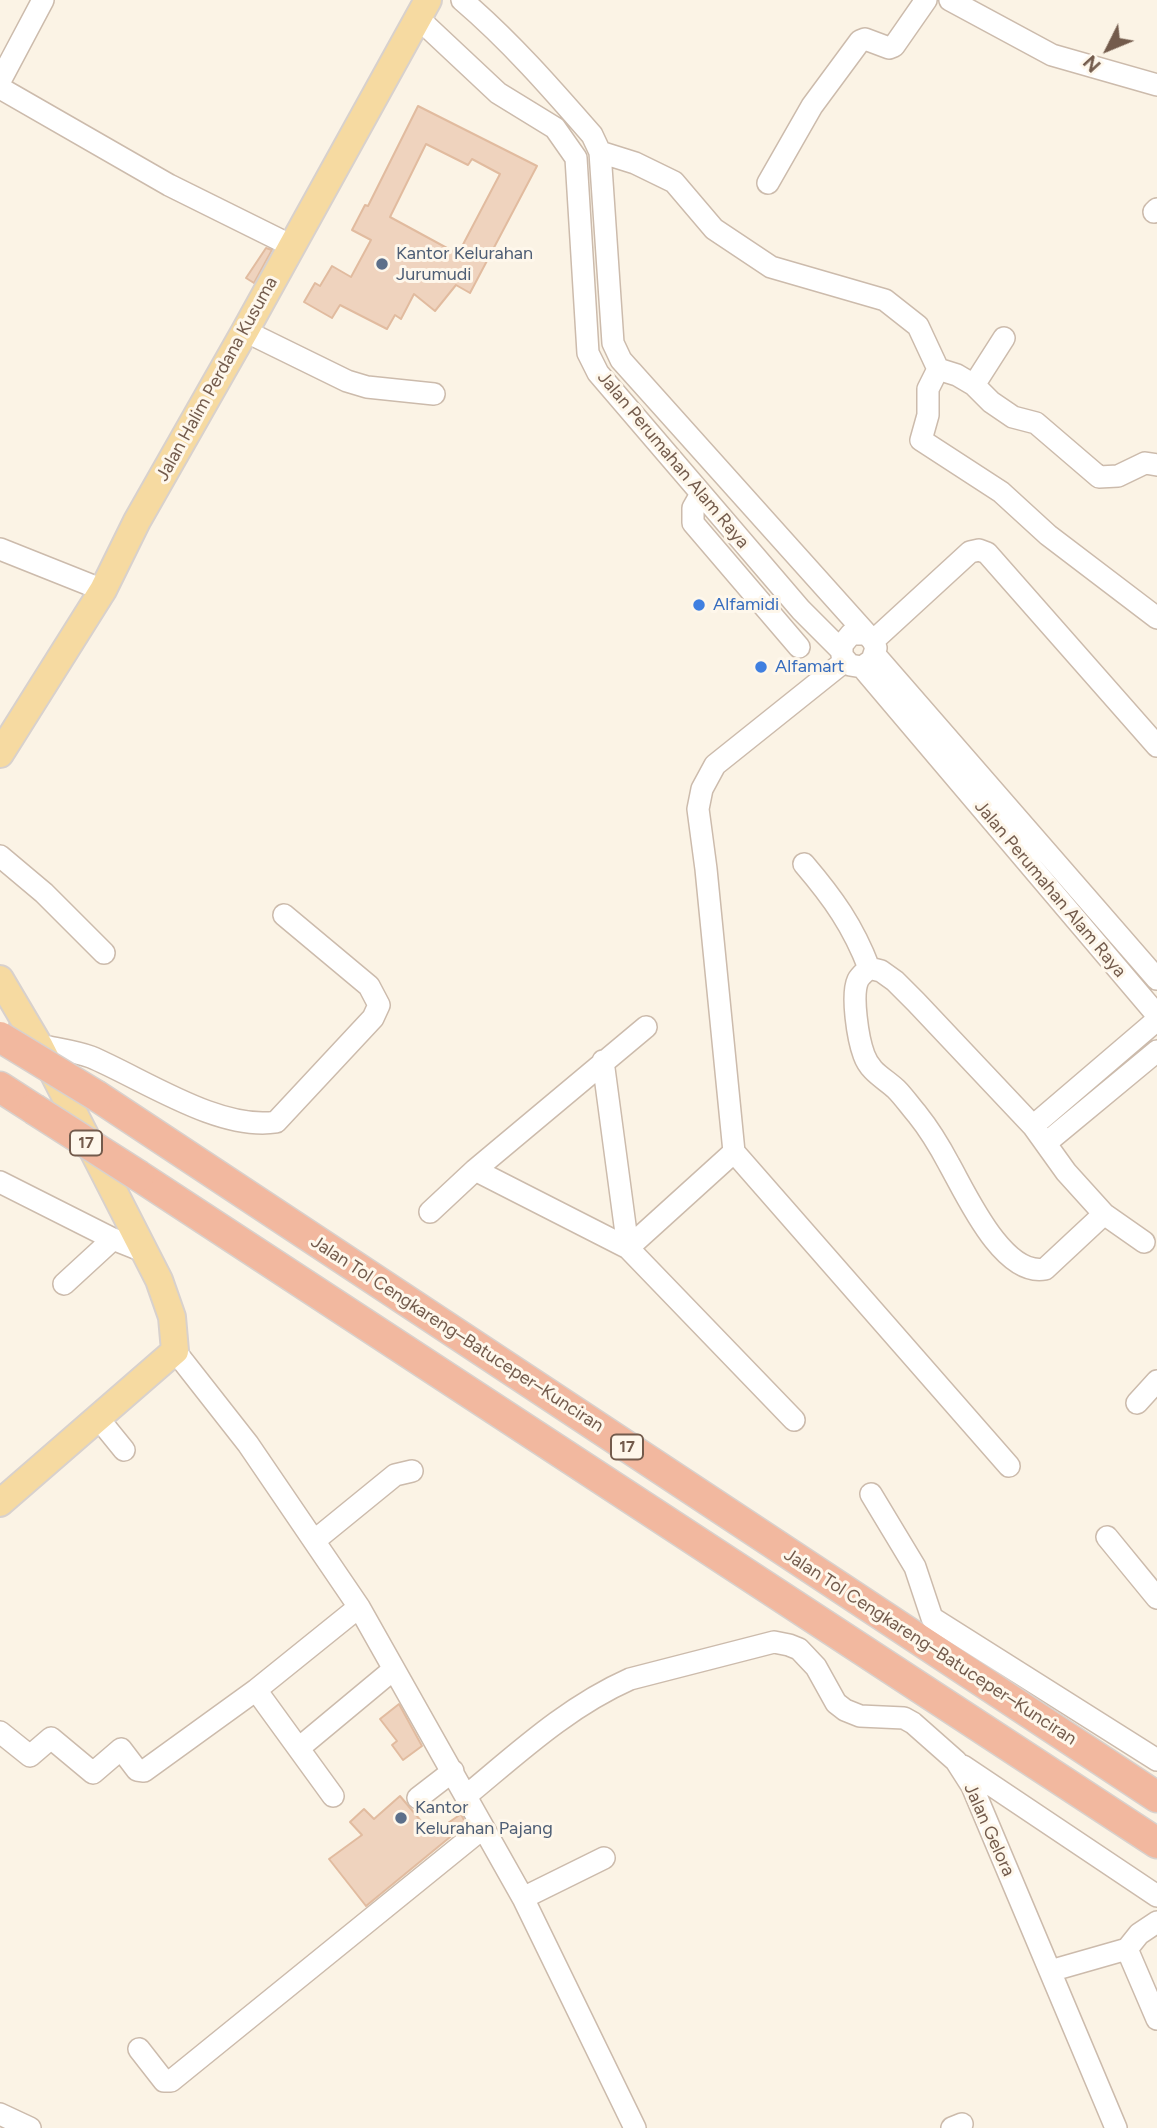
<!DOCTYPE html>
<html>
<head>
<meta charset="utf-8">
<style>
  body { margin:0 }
  #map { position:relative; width:1157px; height:2128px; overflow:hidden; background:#fbf3e5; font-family:Figtree,sans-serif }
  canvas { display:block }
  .north { position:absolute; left:1073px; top:14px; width:70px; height:70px; -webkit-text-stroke:5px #fef7eb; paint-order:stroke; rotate:227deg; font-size:19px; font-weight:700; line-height:28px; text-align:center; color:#735b4c }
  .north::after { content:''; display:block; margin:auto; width:24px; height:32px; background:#735b4c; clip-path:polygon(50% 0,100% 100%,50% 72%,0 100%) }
</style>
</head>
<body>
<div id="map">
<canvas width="1157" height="2128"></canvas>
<div class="north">N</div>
</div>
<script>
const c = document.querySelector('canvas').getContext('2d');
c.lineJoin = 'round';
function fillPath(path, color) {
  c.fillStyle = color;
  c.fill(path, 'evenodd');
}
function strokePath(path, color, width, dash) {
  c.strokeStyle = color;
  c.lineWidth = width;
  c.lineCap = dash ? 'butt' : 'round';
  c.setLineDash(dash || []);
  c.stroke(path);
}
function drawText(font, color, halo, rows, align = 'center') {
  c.font = font + ' Figtree,sans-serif';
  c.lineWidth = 6;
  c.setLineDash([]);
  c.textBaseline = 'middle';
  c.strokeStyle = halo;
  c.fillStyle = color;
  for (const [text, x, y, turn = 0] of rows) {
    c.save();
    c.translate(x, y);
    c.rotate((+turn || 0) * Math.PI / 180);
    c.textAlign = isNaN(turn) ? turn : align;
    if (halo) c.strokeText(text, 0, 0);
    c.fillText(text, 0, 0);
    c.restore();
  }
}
const building = new Path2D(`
  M 418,106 L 537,166 L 470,293 L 456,285 L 435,311 L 414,294 L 401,319 L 395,315 L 387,329 L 340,305 L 332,318 L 304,302 L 315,283 L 320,286 L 332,266 L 351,277 L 371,240 L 352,230 L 365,205 L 368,206 ZM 426,144 L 468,165 L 472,159 L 500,174 L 458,254 L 390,217 Z
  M 266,248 L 272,250 L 254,283 L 246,278 Z
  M 399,1704 L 422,1746 L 403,1760 L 392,1745 L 397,1741 L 380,1719 Z
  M 400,1796 L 432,1834 L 461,1814 L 466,1824 L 366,1906 L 329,1859 L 362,1835 L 350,1822 L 364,1809 L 374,1819 Z`);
const minor = new Path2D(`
  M 462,0 C 510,41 551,88 592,135 L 600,152 L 613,343 L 621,360 L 873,641 L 876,648 L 872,660 L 862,667 L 850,665 L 842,656 L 842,645 L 851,634 L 865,634
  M 950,0 L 1052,55 L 1157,85
  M 418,18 L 498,93 L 555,128 L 576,158 L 588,353 L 598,373 L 801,610 L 841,650
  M 0,81 L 43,0
  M 0,88 L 169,185 L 292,246
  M 600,152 L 635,163 L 674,182 L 714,229 L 771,267 L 885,300 L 918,326 L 938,369 L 928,389 L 928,415 L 921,440 L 1001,492 L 1048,535 L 1157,618
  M 768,183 L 812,106 L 860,41 L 865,39 L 889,48 L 894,46 L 926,0
  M 1154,212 L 1157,209
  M 245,331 L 347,381 L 367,387 L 434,394
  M 938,369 L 957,375 L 974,385 L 991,402 L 1013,417 L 1036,423 L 1099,477 L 1118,476 L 1145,463 L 1157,465
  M 974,385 L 1004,338
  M 701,494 L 693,508 L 693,523 L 799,647
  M 0,549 L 103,590
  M 873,641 L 970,552 L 979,550 L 987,553 L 1157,746
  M 875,655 L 1157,979
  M 845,661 L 715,765 L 702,789 L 698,809 L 706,869 L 734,1152 L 1009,1466
  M 862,667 L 1157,1015
  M 0,856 L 44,893 L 104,953
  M 804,864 C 833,898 853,926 869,968 L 881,971 L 895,981 L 916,1002 L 1033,1126 L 1066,1172 L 1104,1214 L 1144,1242
  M 869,968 C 865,972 860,976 858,980 C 851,995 858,1039 864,1055 C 870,1072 884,1078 896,1089 C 904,1097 910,1106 917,1114 C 929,1129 940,1147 949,1164 C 966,1194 1003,1277 1045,1269 L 1104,1214
  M 39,1045 C 56,1049 74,1051 91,1057 C 143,1079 219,1131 276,1122 L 373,1018 L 379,1005 L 369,986 L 284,915
  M 603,1061 L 628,1248 L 794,1420
  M 1033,1126 L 1157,1020
  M 1046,1143 L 1157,1051
  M 475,1170 L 628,1248 L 734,1152
  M 0,1182 L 113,1239 L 143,1251
  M 430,1212 L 475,1170 L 646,1027
  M 64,1284 L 113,1239
  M 175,1351 L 248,1444 L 359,1607 L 523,1898 L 635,2128
  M 1137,1403 L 1157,1381
  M 98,1418 L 124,1450
  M 871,1494 L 915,1567 L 932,1618 L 1157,1760
  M 1107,1537 L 1157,1598
  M 314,1541 L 395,1475 L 412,1471
  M 256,1690 L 333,1796
  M 0,1732 L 30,1756 L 51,1738 L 93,1773 L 121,1749 L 137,1770 L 144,1771 L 256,1690 L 359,1607
  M 299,1748 L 394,1669
  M 963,1766 L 1157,1896
  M 466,1796 C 518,1753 567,1707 630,1679 L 774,1642 L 789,1645 L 799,1649 L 816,1667 L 836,1703 L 845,1710 L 860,1716 L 904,1718 L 913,1723 L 956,1761 L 972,1786 L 1116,2128
  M 418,1798 L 453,1771
  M 523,1898 L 604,1858
  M 1127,1949 L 1157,2019
  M 1050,1971 L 1127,1949 L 1139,1934 L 1157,1922
  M 139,2049 L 164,2081 L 171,2081 L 483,1828
  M 0,2114 L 30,2128
  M 952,2128 L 962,2124`);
const major = new Path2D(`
  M 0,754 L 103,590 L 137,521 L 245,331 L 428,0
  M 0,979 L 39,1045 L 159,1280 L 172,1317 L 175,1351 L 0,1503`);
const highway = new Path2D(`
  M 0,1087 L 34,1109
  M 97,1096 L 1157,1797
  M 139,1176 L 1157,1843`);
const highwayBridge = new Path2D(`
  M 0,1037 L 97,1096
  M 34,1109 L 139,1176`);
const markers = [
  [382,264,7,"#5c6f8a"],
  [699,605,7,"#3f7fe0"],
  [761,667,7,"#3f7fe0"],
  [401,1818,7,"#5c6f8a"]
];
const shields = [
  [86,1143,32],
  [627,1447,32]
];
const shieldNames = [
  ["17",86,1143],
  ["17",627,1447]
];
const serviceNames = [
  ["Kantor Kelurahan",396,254],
  ["Jurumudi",396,275],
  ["Kantor",415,1808],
  ["Kelurahan Pajang",415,1829]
];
const streetNames = [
  ["Jalan Halim Perdana Kusuma",217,379,-61],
  ["Jalan Perumahan Alam Raya",673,460,50],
  ["Jalan Perumahan Alam Raya",1050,889,50],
  ["Jalan Tol Cengkareng–Batuceper–Kunciran",457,1334,33],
  ["Jalan Tol Cengkareng–Batuceper–Kunciran",930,1647,33],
  ["Jalan Gelora",989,1830,66]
];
const shopNames = [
  ["Alfamidi",713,605],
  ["Alfamart",775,667]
];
fillPath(building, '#efd3be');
strokePath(building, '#e1bb9f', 2);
strokePath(minor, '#ccbbac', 24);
strokePath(major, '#d8d1cd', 30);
strokePath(highway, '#d8d1cd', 33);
strokePath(minor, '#fff', 21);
strokePath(major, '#f6daa1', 26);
strokePath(highway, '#f2b89f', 30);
strokePath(highwayBridge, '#d8d1cd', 33, []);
strokePath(highwayBridge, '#f2b89f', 30);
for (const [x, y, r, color] of markers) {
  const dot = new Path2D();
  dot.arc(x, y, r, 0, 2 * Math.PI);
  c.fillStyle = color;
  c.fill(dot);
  strokePath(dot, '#fef7eb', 2.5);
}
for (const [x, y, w] of shields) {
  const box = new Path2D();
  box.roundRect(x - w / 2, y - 12.5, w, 25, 5);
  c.fillStyle = '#fef7eb';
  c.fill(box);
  strokePath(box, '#735b4c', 2);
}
drawText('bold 16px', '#735b4c', null, shieldNames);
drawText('18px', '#4e5e75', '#fef7eb', serviceNames, 'left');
drawText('18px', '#735b4c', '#fef7eb', streetNames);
drawText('18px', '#366cbe', '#fef7eb', shopNames, 'left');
</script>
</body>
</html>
